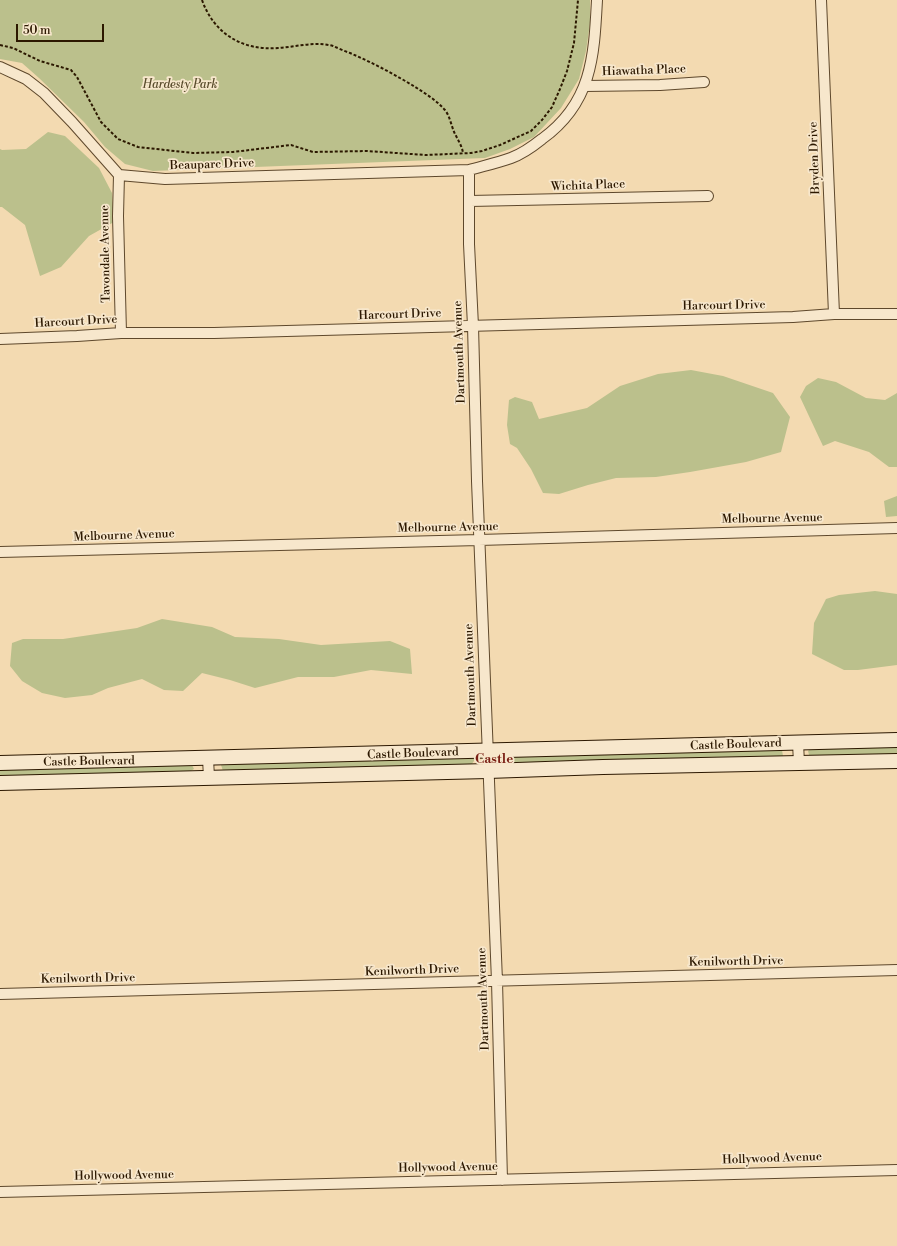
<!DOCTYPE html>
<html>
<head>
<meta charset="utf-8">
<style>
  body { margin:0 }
  #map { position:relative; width:897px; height:1246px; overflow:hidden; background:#f3dab1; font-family:"Libre Bodoni",serif }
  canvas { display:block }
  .scale { position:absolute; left:16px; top:24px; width:88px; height:18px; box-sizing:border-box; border:2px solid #2c1800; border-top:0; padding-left:5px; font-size:12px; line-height:14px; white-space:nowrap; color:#2c1800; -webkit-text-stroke:3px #f7e7cc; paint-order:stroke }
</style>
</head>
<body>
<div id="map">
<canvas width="897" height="1246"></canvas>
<div class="scale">50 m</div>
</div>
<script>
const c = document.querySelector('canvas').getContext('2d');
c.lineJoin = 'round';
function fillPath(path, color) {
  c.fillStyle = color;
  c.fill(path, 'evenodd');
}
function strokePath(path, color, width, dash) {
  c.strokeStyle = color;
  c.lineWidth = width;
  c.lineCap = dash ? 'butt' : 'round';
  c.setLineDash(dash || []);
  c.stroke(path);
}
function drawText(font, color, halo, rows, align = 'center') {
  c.font = font + ' "Libre Bodoni",serif';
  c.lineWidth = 3.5;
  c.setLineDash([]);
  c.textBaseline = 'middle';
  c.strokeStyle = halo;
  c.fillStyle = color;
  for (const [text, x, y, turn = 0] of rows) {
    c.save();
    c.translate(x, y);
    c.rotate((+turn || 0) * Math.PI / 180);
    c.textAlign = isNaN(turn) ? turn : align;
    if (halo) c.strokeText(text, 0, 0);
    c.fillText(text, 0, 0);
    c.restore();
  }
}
const green = new Path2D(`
  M 0,0 L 590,0 L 590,23 L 586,51 L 579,79 L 561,108 L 534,137 L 510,149 L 485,158 L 153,171 L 125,164 L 105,147 L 84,122 L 39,78 L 22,63 L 0,59 Z
  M 48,132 L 65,136 L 99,168 L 112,193 L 114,222 L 89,236 L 61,267 L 40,276 L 25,225 L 2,207 L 0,207 L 0,149 L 2,150 L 26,149 Z
  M 691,370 L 723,376 L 773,393 L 790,417 L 781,452 L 746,462 L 690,472 L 656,477 L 616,478 L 588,485 L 559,494 L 543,493 L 531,469 L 517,448 L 510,444 L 507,425 L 509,400 L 515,397 L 532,402 L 539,419 L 587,408 L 620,386 L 658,374 Z
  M 818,378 L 836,382 L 866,398 L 885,400 L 897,393 L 897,467 L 889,467 L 869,452 L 835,441 L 823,446 L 800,397 L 806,386 Z
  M 897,496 L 897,516 L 886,517 L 884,501 Z
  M 875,591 L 897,594 L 897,665 L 858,670 L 844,670 L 812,654 L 814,623 L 826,599 L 839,595 Z
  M 162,619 L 212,627 L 235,637 L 279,639 L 321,645 L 390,641 L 410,649 L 412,674 L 371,670 L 334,677 L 298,677 L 255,688 L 230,680 L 202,673 L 183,691 L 164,690 L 142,679 L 108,688 L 92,695 L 65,698 L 42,693 L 22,681 L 10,666 L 12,643 L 23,639 L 63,639 L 137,628 Z
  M 897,746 L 897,754 L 811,757 L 809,755 L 808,751 L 811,748 Z
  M 782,750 L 783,756 L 779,757 L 501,764 L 501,757 Z
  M 474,758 L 474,761 L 471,765 L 223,771 L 221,765 L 222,764 Z
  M 192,765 L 194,769 L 189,772 L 0,777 L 0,767 Z`);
const path = new Path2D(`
  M 202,0 C 214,34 243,51 278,48 C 296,47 315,41 333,46 C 338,48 344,51 350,53 C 371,62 392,73 412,85 C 423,92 435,99 444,109 C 450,115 451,126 455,134 C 458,140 462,146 463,153
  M 0,45 L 13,48 L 40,61 L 71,70 L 77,77 L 101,122 L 118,139 L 138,147 L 193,153 L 233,152 L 291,145 L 313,152 L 367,151 L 426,155 L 471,153 L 482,151 L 500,145 L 531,131 L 542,120 L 552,107 L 560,89 L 567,71 L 574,43 L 578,0`);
const street = new Path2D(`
  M 821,0 L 834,314
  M 0,67 L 26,79 L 44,93 L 72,122 L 119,175 L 165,179 L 469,170 C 483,166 497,163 511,158 C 522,154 532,147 542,139 C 592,103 594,57 597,0
  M 585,86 L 660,85 L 704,82
  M 469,170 L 469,244 L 473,326 L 477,481 L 497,981 L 502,1180
  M 119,175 L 118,216 L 121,333
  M 470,201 L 708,196
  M 0,339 L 77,336 L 121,333 L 214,333 L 793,317 L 834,314 L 897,314
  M 0,552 L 479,540 L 897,528
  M 798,743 L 799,763
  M 208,759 L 209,777
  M 0,994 L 897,970
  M 0,1192 L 897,1170`);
const secondary = new Path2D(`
  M 0,763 C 299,757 598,750 897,740
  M 0,783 L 488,771 L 603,767 L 897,761`);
const streetNames = [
  ["Hiawatha Place",644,71,-2],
  ["Bryden Drive",815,158,-92],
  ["Beauparc Drive",212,165,-2],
  ["Wichita Place",588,186,-2],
  ["Tavondale Avenue",106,254,-91],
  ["Harcourt Drive",724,306,-1],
  ["Harcourt Drive",400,315,-2],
  ["Harcourt Drive",76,322,-3],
  ["Dartmouth Avenue",460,352,-92],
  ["Melbourne Avenue",772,519,-1],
  ["Melbourne Avenue",448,528,-1],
  ["Melbourne Avenue",124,536,-2],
  ["Dartmouth Avenue",471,675,-92],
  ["Castle Boulevard",736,745,-2],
  ["Castle Boulevard",413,754,-2],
  ["Castle Boulevard",89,762,-1],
  ["Kenilworth Drive",736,962,-1],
  ["Kenilworth Drive",412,971,-2],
  ["Kenilworth Drive",88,979,-1],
  ["Dartmouth Avenue",484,999,-92],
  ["Hollywood Avenue",772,1159,-2],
  ["Hollywood Avenue",448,1168,-1],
  ["Hollywood Avenue",124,1176,-1]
];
const parkNames = [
  ["Hardesty Park",180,85]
];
const neighbourhoodNames = [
  ["Castle",494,760]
];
fillPath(green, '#bbc08c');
strokePath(street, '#5e482c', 12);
strokePath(secondary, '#2c1800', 16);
strokePath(path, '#2c1800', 2, [3, 2]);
strokePath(street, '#f7e7cc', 10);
strokePath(secondary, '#f7e7cc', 14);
drawText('12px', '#2c1800', '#f7e7cc', streetNames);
drawText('italic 12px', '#574a2a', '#f7e7cc', parkNames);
drawText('bold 13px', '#7a1f14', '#f7e7cc', neighbourhoodNames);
</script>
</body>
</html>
